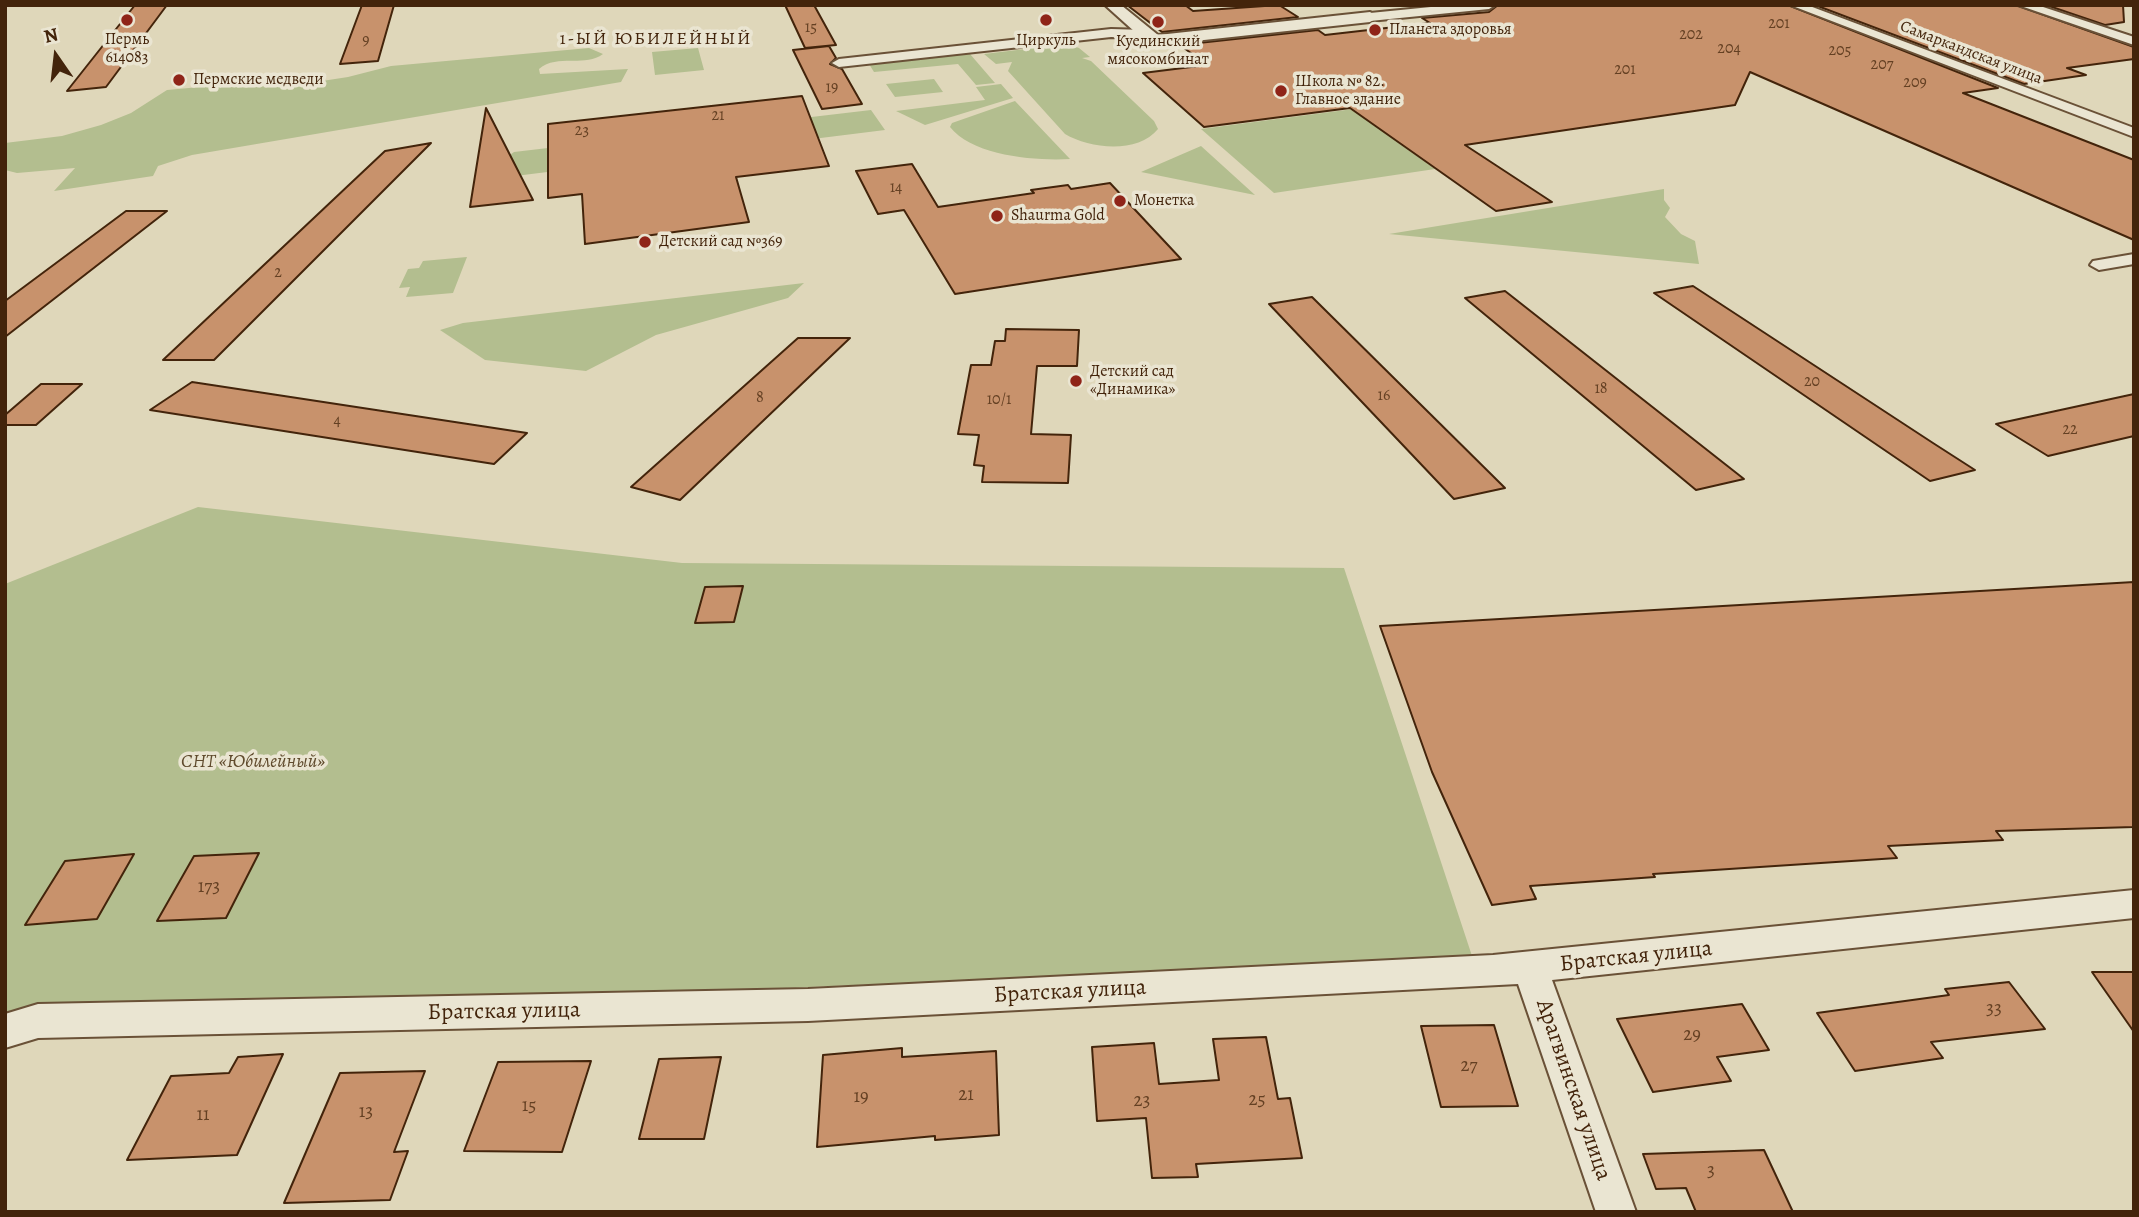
<!DOCTYPE html>
<html>
<head>
<meta charset="utf-8">
<style>
  body { margin:0 }
  #map { position:relative; width:2139px; height:1217px; overflow:hidden; background:#dfd7ba; font-family:Alegreya,serif }
  canvas { display:block }
  .frame { position:absolute; inset:0; border:7px solid #43240b; pointer-events:none }
  .north { position:absolute; left:21px; top:21px; width:70px; height:70px; -webkit-text-stroke:5px #eae5d2; paint-order:stroke; rotate:346deg; font-size:19px; font-weight:700; line-height:28px; text-align:center; color:#43240b }
  .north::after { content:''; display:block; margin:auto; width:24px; height:32px; background:#43240b; clip-path:polygon(50% 0,100% 100%,50% 72%,0 100%) }
</style>
</head>
<body>
<div id="map">
<canvas width="2139" height="1217"></canvas>
<div class="frame"></div>
<div class="north">N</div>
</div>
<script>
const c = document.querySelector('canvas').getContext('2d');
c.lineJoin = 'round';
function fillPath(path, color) {
  c.fillStyle = color;
  c.fill(path, 'evenodd');
}
function strokePath(path, color, width, dash) {
  c.strokeStyle = color;
  c.lineWidth = width;
  c.lineCap = dash ? 'butt' : 'round';
  c.setLineDash(dash || []);
  c.stroke(path);
}
function drawText(font, color, halo, rows, align = 'center') {
  c.font = font + ' Alegreya,serif';
  c.lineWidth = 7;
  c.setLineDash([]);
  c.textBaseline = 'middle';
  c.strokeStyle = halo;
  c.fillStyle = color;
  for (const [text, x, y, turn = 0] of rows) {
    c.save();
    c.translate(x, y);
    c.rotate((+turn || 0) * Math.PI / 180);
    c.textAlign = isNaN(turn) ? turn : align;
    if (halo) c.strokeText(text, 0, 0);
    c.fillText(text, 0, 0);
    c.restore();
  }
}
const green = new Path2D(`
  M 1067,44 L 1079,48 L 1090,57 L 1082,58 L 1091,61 L 1154,121 L 1158,129 C 1138,154 1090,149 1065,134 L 1008,71 L 1012,62 L 996,64 L 984,54 Z
  M 589,48 L 603,54 C 584,68 558,53 539,69 L 540,74 L 628,69 L 621,82 L 192,155 L 158,166 L 153,176 L 54,191 L 75,168 L 17,173 L 5,170 L 5,143 L 62,136 L 101,125 L 131,113 L 167,90 L 298,78 L 309,83 L 348,77 L 391,66 Z
  M 698,48 L 704,70 L 655,75 L 652,52 Z
  M 970,54 L 995,83 L 976,85 L 958,64 L 874,72 L 869,64 Z
  M 934,79 L 943,92 L 895,97 L 886,84 Z
  M 1001,84 L 1013,98 L 925,125 L 896,111 L 985,100 L 976,87 Z
  M 1015,101 L 1070,159 C 1035,161 973,156 950,127 L 952,123 Z
  M 1361,108 L 1400,144 L 1435,169 L 1274,193 L 1201,129 Z
  M 871,110 L 885,130 L 475,181 L 514,152 Z
  M 1201,146 L 1255,195 L 1141,172 Z
  M 1664,189 L 1664,200 L 1670,208 L 1665,217 L 1681,234 L 1695,241 L 1699,264 L 1389,234 Z
  M 467,257 L 453,293 L 406,297 L 410,287 L 399,288 L 408,269 L 419,268 L 423,261 Z
  M 804,283 L 788,298 L 656,335 L 586,371 L 485,360 L 440,330 L 463,323 Z
  M 198,507 L 682,563 L 1344,568 L 1473,959 L 5,1021 L 5,584 Z`);
const building = new Path2D(`
  M 135,5 L 167,5 L 106,87 L 67,91 Z
  M 362,5 L 394,5 L 378,61 L 340,64 Z
  M 785,5 L 814,5 L 836,45 L 805,48 Z
  M 1127,5 L 1185,5 L 1193,11 L 1279,5 L 1298,17 L 1162,32 Z
  M 1498,5 L 1788,5 L 1998,88 L 1963,93 L 2134,160 L 2134,240 L 1750,72 L 1735,105 L 1465,145 L 1552,202 L 1496,211 L 1350,108 L 1204,127 L 1143,73 L 1207,65 L 1180,45 L 1318,30 L 1325,35 L 1430,23 L 1422,18 L 1489,12 Z
  M 1815,5 L 2016,5 L 2134,47 L 2134,59 L 2067,68 L 2086,75 L 2024,84 Z
  M 2046,5 L 2123,5 L 2124,22 L 2105,25 Z
  M 829,46 L 836,58 L 830,64 L 842,69 L 862,104 L 822,109 L 793,50 Z
  M 802,96 L 829,166 L 736,177 L 749,222 L 585,244 L 582,194 L 548,198 L 548,124 Z
  M 486,108 L 533,200 L 470,207 Z
  M 431,143 L 214,360 L 163,360 L 385,151 Z
  M 912,164 L 938,207 L 1034,193 L 1031,190 L 1068,185 L 1071,189 L 1110,183 L 1181,259 L 955,294 L 904,210 L 878,214 L 856,171 Z
  M 126,211 L 167,211 L 5,337 L 5,301 Z
  M 1693,286 L 1933,443 L 1975,470 L 1930,481 L 1654,293 Z
  M 1505,291 L 1744,479 L 1696,490 L 1465,298 Z
  M 1312,297 L 1505,488 L 1454,499 L 1269,304 Z
  M 1006,329 L 1079,330 L 1077,366 L 1037,366 L 1031,434 L 1071,435 L 1068,483 L 982,482 L 984,466 L 974,465 L 979,435 L 958,434 L 971,365 L 991,365 L 995,341 L 1005,341 Z
  M 798,338 L 850,338 L 680,500 L 631,487 Z
  M 192,382 L 527,433 L 494,464 L 150,410 Z
  M 41,384 L 82,384 L 36,425 L 5,425 L 5,415 Z
  M 2134,394 L 2134,436 L 2048,456 L 1996,424 Z
  M 2134,582 L 2134,827 L 1996,831 L 2003,840 L 1888,846 L 1897,858 L 1653,874 L 1655,877 L 1530,886 L 1536,899 L 1492,905 L 1432,772 L 1380,626 Z
  M 743,586 L 734,622 L 695,623 L 705,587 Z
  M 259,853 L 226,918 L 157,921 L 194,856 Z
  M 134,854 L 97,919 L 25,925 L 65,861 Z
  M 2092,972 L 2134,972 L 2134,1032 Z
  M 2009,982 L 2045,1029 L 1931,1042 L 1943,1058 L 1855,1071 L 1817,1013 L 1949,995 L 1945,989 Z
  M 1742,1004 L 1769,1050 L 1717,1057 L 1731,1081 L 1653,1092 L 1617,1019 Z
  M 1494,1025 L 1518,1106 L 1441,1107 L 1421,1026 Z
  M 1266,1037 L 1278,1099 L 1290,1098 L 1302,1158 L 1196,1164 L 1198,1177 L 1152,1178 L 1146,1118 L 1097,1121 L 1092,1047 L 1154,1043 L 1159,1084 L 1219,1080 L 1213,1039 Z
  M 902,1048 L 902,1057 L 996,1051 L 999,1135 L 935,1140 L 935,1136 L 817,1147 L 823,1055 Z
  M 283,1054 L 237,1155 L 127,1160 L 171,1076 L 229,1073 L 238,1057 Z
  M 721,1057 L 704,1139 L 639,1139 L 659,1059 Z
  M 591,1061 L 562,1152 L 464,1151 L 498,1062 Z
  M 425,1071 L 394,1152 L 408,1151 L 390,1200 L 284,1203 L 340,1073 Z
  M 1764,1150 L 1793,1212 L 1696,1212 L 1686,1188 L 1656,1189 L 1643,1154 Z`);
const minor = new Path2D(`
  M 1451,5 L 1495,5 L 1489,9 L 1370,21 L 1364,17 L 1370,13 Z
  M 1790,5 L 1807,5 L 2134,128 L 2134,137 Z
  M 2018,5 L 2037,5 L 2134,37 L 2134,45 Z
  M 1111,29 L 1146,30 L 1152,34 L 1146,38 L 1111,37 L 839,67 L 832,63 L 839,59 Z
  M 2134,254 L 2134,264 L 2099,270 L 2090,265 L 2093,261 Z
  M 2134,890 L 2134,918 L 1552,980 L 1636,1212 L 1596,1212 L 1518,984 L 808,1021 L 38,1038 L 5,1048 L 5,1014 L 38,1004 L 808,989 L 1493,955 Z`);
const tertiary = new Path2D(`
  M 1105,5 L 1121,5 L 1158,35 L 1370,12 L 1378,17 L 1370,22 L 1158,45 L 1145,41 Z`);
const markers = [
  [127,20,7,"#8f2418"],
  [1046,20,7,"#8f2418"],
  [1158,22,7,"#8f2418"],
  [1375,30,7,"#8f2418"],
  [179,80,7,"#8f2418"],
  [1281,91,7,"#8f2418"],
  [1120,201,7,"#8f2418"],
  [997,216,7,"#8f2418"],
  [645,242,7,"#8f2418"],
  [1076,381,7,"#8f2418"]
];
const numberNames = [
  ["201",1779,24],
  ["15",811,28],
  ["202",1691,35],
  ["9",366,41],
  ["204",1729,49],
  ["205",1840,51],
  ["207",1882,65],
  ["201",1625,70],
  ["209",1915,83],
  ["19",832,88],
  ["21",718,116],
  ["23",582,131],
  ["14",896,188],
  ["2",278,273],
  ["20",1812,382],
  ["18",1601,389],
  ["16",1384,396],
  ["8",760,398],
  ["10/1",999,400],
  ["4",337,421],
  ["22",2070,430]
];
const farPoinames = [
  ["Планета здоровья",1389,30],
  ["Пермь",127,40,"center"],
  ["614083",127,58,"center"],
  ["Циркуль",1046,41,"center"],
  ["Куединский",1158,42,"center"],
  ["мясокомбинат",1158,60,"center"],
  ["Пермские медведи",193,80],
  ["Школа № 82.",1295,82],
  ["Главное здание",1295,100],
  ["Монетка",1134,201],
  ["Shaurma Gold",1011,216],
  ["Детский сад №369",659,242],
  ["Детский сад",1090,372],
  ["«Динамика»",1090,390]
];
const farStreetnames = [
  ["Самаркандская улица",1971,53,21]
];
const farNeighbourhoodnames = [
  ["1-ЫЙ ЮБИЛЕЙНЫЙ",656,40]
];
const parkNames = [
  ["СНТ «Юбилейный»",253,762]
];
const nearNumbernames = [
  ["173",209,887],
  ["33",1994,1009],
  ["29",1692,1035],
  ["27",1469,1066],
  ["21",966,1095],
  ["19",861,1097],
  ["25",1257,1100],
  ["23",1142,1101],
  ["15",529,1106],
  ["13",366,1112],
  ["11",203,1115],
  ["3",1711,1171]
];
const nearStreetnames = [
  ["Братская улица",1636,957,-6],
  ["Братская улица",1070,992,-3],
  ["Братская улица",504,1012,-1],
  ["Арагвинская улица",1573,1090,71]
];
fillPath(green, '#b3be8f');
fillPath(building, '#c8926c');
strokePath(building, '#43240b', 2);
strokePath(minor, '#6a5137', 4);
strokePath(tertiary, '#6a5137', 4);
fillPath(minor, '#eae5d2');
fillPath(tertiary, '#eae5d2');
for (const [x, y, r, color] of markers) {
  const dot = new Path2D();
  dot.arc(x, y, r, 0, 2 * Math.PI);
  c.fillStyle = color;
  c.fill(dot);
  strokePath(dot, '#eae5d2', 2.5);
}
drawText('16px', '#644023', null, numberNames);
drawText('16px', '#43240b', '#eae5d2', farPoinames, 'left');
drawText('16px', '#43240b', '#eae5d2', farStreetnames);
c.letterSpacing = '2px';
drawText('18px', '#43240b', '#eae5d2', farNeighbourhoodnames);
c.letterSpacing = '0px';
drawText('italic 19px', '#5f4a2c', '#eae5d2', parkNames);
drawText('19px', '#644023', null, nearNumbernames);
drawText('23px', '#43240b', '#eae5d2', nearStreetnames);
</script>
</body>
</html>
